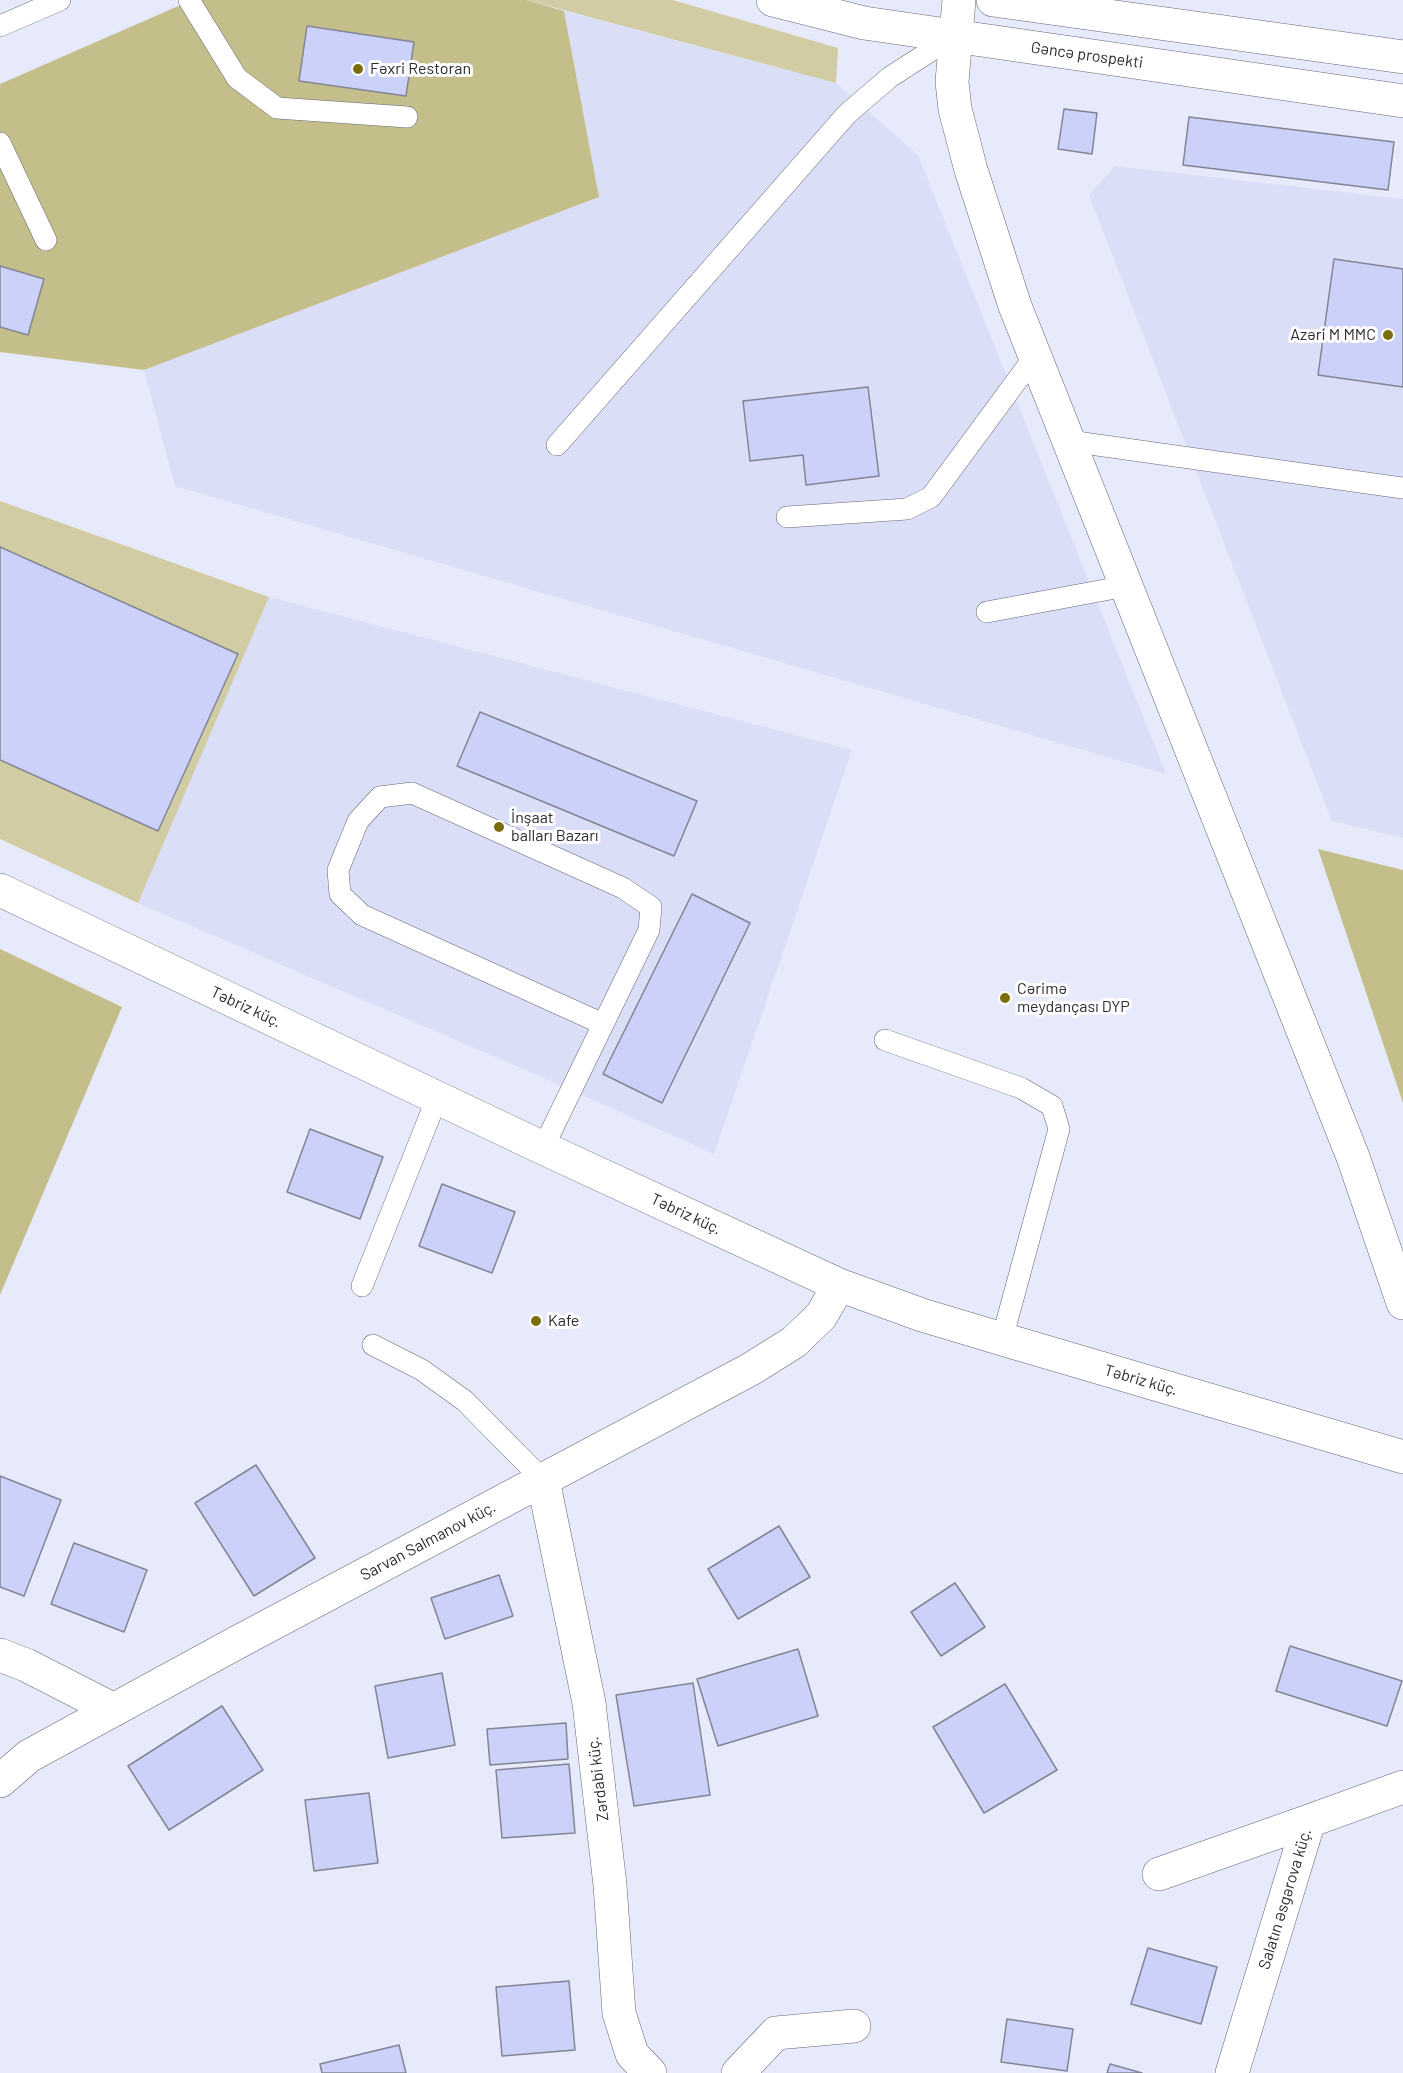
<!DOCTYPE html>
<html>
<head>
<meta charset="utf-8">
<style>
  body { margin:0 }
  canvas { display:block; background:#e7eafb }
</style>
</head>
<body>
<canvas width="1403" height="2073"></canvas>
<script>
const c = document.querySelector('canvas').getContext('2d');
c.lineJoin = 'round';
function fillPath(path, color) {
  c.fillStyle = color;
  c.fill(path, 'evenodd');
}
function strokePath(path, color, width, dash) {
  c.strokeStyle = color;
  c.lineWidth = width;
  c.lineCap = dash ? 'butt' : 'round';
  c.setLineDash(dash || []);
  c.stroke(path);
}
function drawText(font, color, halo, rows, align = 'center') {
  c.font = font + ' Barlow,sans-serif';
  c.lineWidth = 6;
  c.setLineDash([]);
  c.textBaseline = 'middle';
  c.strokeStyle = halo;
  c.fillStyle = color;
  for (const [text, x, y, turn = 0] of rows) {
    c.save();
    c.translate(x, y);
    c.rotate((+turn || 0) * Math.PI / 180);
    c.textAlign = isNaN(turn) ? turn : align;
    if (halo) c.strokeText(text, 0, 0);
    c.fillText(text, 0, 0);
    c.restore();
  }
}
const built = new Path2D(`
  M 564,11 L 836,83 L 918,155 L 1166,774 L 175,486 L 144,370 L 599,197 Z
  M 1115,166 L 1403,199 L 1403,838 L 1332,821 L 1089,195 Z
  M 269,597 L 852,750 L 714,1154 L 514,1065 L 138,903 Z`);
const green = new Path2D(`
  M 526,0 L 673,0 L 838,48 L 836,83 Z
  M 0,501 L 269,597 L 138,903 L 0,839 Z`);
const forest = new Path2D(`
  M 192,0 L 526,0 L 564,11 L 599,197 L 144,370 L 0,352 L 0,84 Z
  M 1318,849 L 1403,870 L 1403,1103 Z
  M 0,949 L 122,1007 L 0,1295 Z`);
const building = new Path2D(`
  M 307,26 L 414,42 L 406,96 L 299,81 Z
  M 1064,109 L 1097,113 L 1092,154 L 1058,149 Z
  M 1189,117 L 1394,142 L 1388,190 L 1183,165 Z
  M 1334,259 L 1403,269 L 1403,387 L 1318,375 Z
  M 0,266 L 44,279 L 28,335 L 0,327 Z
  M 868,387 L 879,476 L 806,485 L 803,455 L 750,461 L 743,401 Z
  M 0,547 L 238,654 L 158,831 L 0,760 Z
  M 480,712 L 697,801 L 674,856 L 457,766 Z
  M 692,894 L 750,923 L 662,1103 L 603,1074 Z
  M 310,1129 L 383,1157 L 360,1219 L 287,1192 Z
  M 442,1184 L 515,1212 L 492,1273 L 419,1246 Z
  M 256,1465 L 315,1558 L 254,1596 L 195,1503 Z
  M 0,1476 L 61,1500 L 24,1596 L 0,1587 Z
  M 779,1526 L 810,1577 L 738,1619 L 708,1569 Z
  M 74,1543 L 147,1570 L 124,1632 L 51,1604 Z
  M 499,1575 L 513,1616 L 445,1639 L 431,1598 Z
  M 955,1583 L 985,1627 L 941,1656 L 911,1612 Z
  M 1290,1646 L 1402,1681 L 1387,1726 L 1276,1691 Z
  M 798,1649 L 818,1716 L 718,1746 L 697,1679 Z
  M 442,1673 L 455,1745 L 388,1758 L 375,1686 Z
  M 693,1683 L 710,1795 L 634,1806 L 616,1695 Z
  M 1005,1684 L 1057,1770 L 984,1813 L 933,1727 Z
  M 222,1706 L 263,1770 L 169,1830 L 128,1766 Z
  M 566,1723 L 568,1759 L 490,1765 L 487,1729 Z
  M 569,1764 L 575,1833 L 502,1838 L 496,1770 Z
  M 369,1793 L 378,1863 L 314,1871 L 305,1800 Z
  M 1148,1948 L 1217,1967 L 1201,2024 L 1131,2004 Z
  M 569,1981 L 575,2050 L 502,2056 L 496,1987 Z
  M 1007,2019 L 1073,2029 L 1067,2071 L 1001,2062 Z
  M 399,2045 L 406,2073 L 322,2073 L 320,2064 Z
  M 1110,2064 L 1142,2073 L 1107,2073 Z`);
const service = new Path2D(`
  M 189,0 L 237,78 L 277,108 L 407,117
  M 0,26 L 60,0
  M 0,143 L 46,240
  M 1069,441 L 1403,488
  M 557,445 L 847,114 L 890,77 L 954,36
  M 787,517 L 907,509 L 931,497 L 1035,356
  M 987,612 L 1126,586
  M 885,1040 L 1021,1088 L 1052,1106 L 1059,1129 L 1002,1339
  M 543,1148 L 649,930 L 651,907 L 623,888 L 412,793 L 380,797 L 358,821 L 338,870 L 340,894 L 362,915 L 603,1024
  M 362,1286 L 437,1098
  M 373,1345 L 422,1370 L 465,1401 L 543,1480`);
const minor = new Path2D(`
  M 543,1480 L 589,1703 L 610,1885 L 619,2013 L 632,2054 L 650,2073
  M 0,1655 L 26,1665 L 114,1710
  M 0,1781 L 29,1756 L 238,1642 L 751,1369 L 794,1342 L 821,1316 L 839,1285
  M 1159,1874 L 1309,1821
  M 738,2073 L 776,2033 L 854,2026
  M 1232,2073 L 1309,1821 L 1403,1787`);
const tertiary = new Path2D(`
  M 959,0 L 952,82 L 955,109 L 971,170 L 1015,306 L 1353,1157 L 1403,1303`);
const secondary = new Path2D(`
  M 0,890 L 543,1148 L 839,1285 L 922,1315 L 1002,1339 L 1403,1457`);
const primary = new Path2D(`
  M 773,0 L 864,23 L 1403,101
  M 993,0 L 1403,57`);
const markers = [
  [358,69,6,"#796e0b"],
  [1388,335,6,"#796e0b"],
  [499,827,6,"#796e0b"],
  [1005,998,6,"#796e0b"],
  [536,1321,6,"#796e0b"]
];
const streetNames = [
  ["Gəncə prospekti",1087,55,8],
  ["Təbriz küç.",246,1007,25],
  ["Təbriz küç.",686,1214,25],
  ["Təbriz küç.",1141,1380,16],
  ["Sarvan Salmanov küç.",428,1541,-28],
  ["Zərdabi küç.",598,1779,-97],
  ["Salatın Əsgərova küç.",1285,1899,-73]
];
const poiNames = [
  ["Fəxri Restoran",370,69],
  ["Azəri M MMC",1376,335,"right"],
  ["İnşaat",511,818],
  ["balları Bazarı",511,836],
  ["Cərimə",1017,989],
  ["meydançası DYP",1017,1007],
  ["Kafe",548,1321]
];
fillPath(built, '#dbdef7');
fillPath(green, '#d1cca4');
fillPath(forest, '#c4be8b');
fillPath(building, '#cbd1f8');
strokePath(building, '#828594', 1.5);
strokePath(service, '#656776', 22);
strokePath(minor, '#656776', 34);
strokePath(tertiary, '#656776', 34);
strokePath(secondary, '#656776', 34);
strokePath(primary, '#656776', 34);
strokePath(service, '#fff', 21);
strokePath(minor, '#fff', 33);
strokePath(tertiary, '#fff', 33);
strokePath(secondary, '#fff', 33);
strokePath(primary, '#fff', 33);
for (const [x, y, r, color] of markers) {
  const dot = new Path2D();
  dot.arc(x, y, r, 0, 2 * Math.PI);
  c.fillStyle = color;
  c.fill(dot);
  strokePath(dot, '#fff', 2);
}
drawText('16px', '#2b2c32', '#fff', streetNames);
drawText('16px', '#2b2c32', '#fff', poiNames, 'left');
</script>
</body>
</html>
